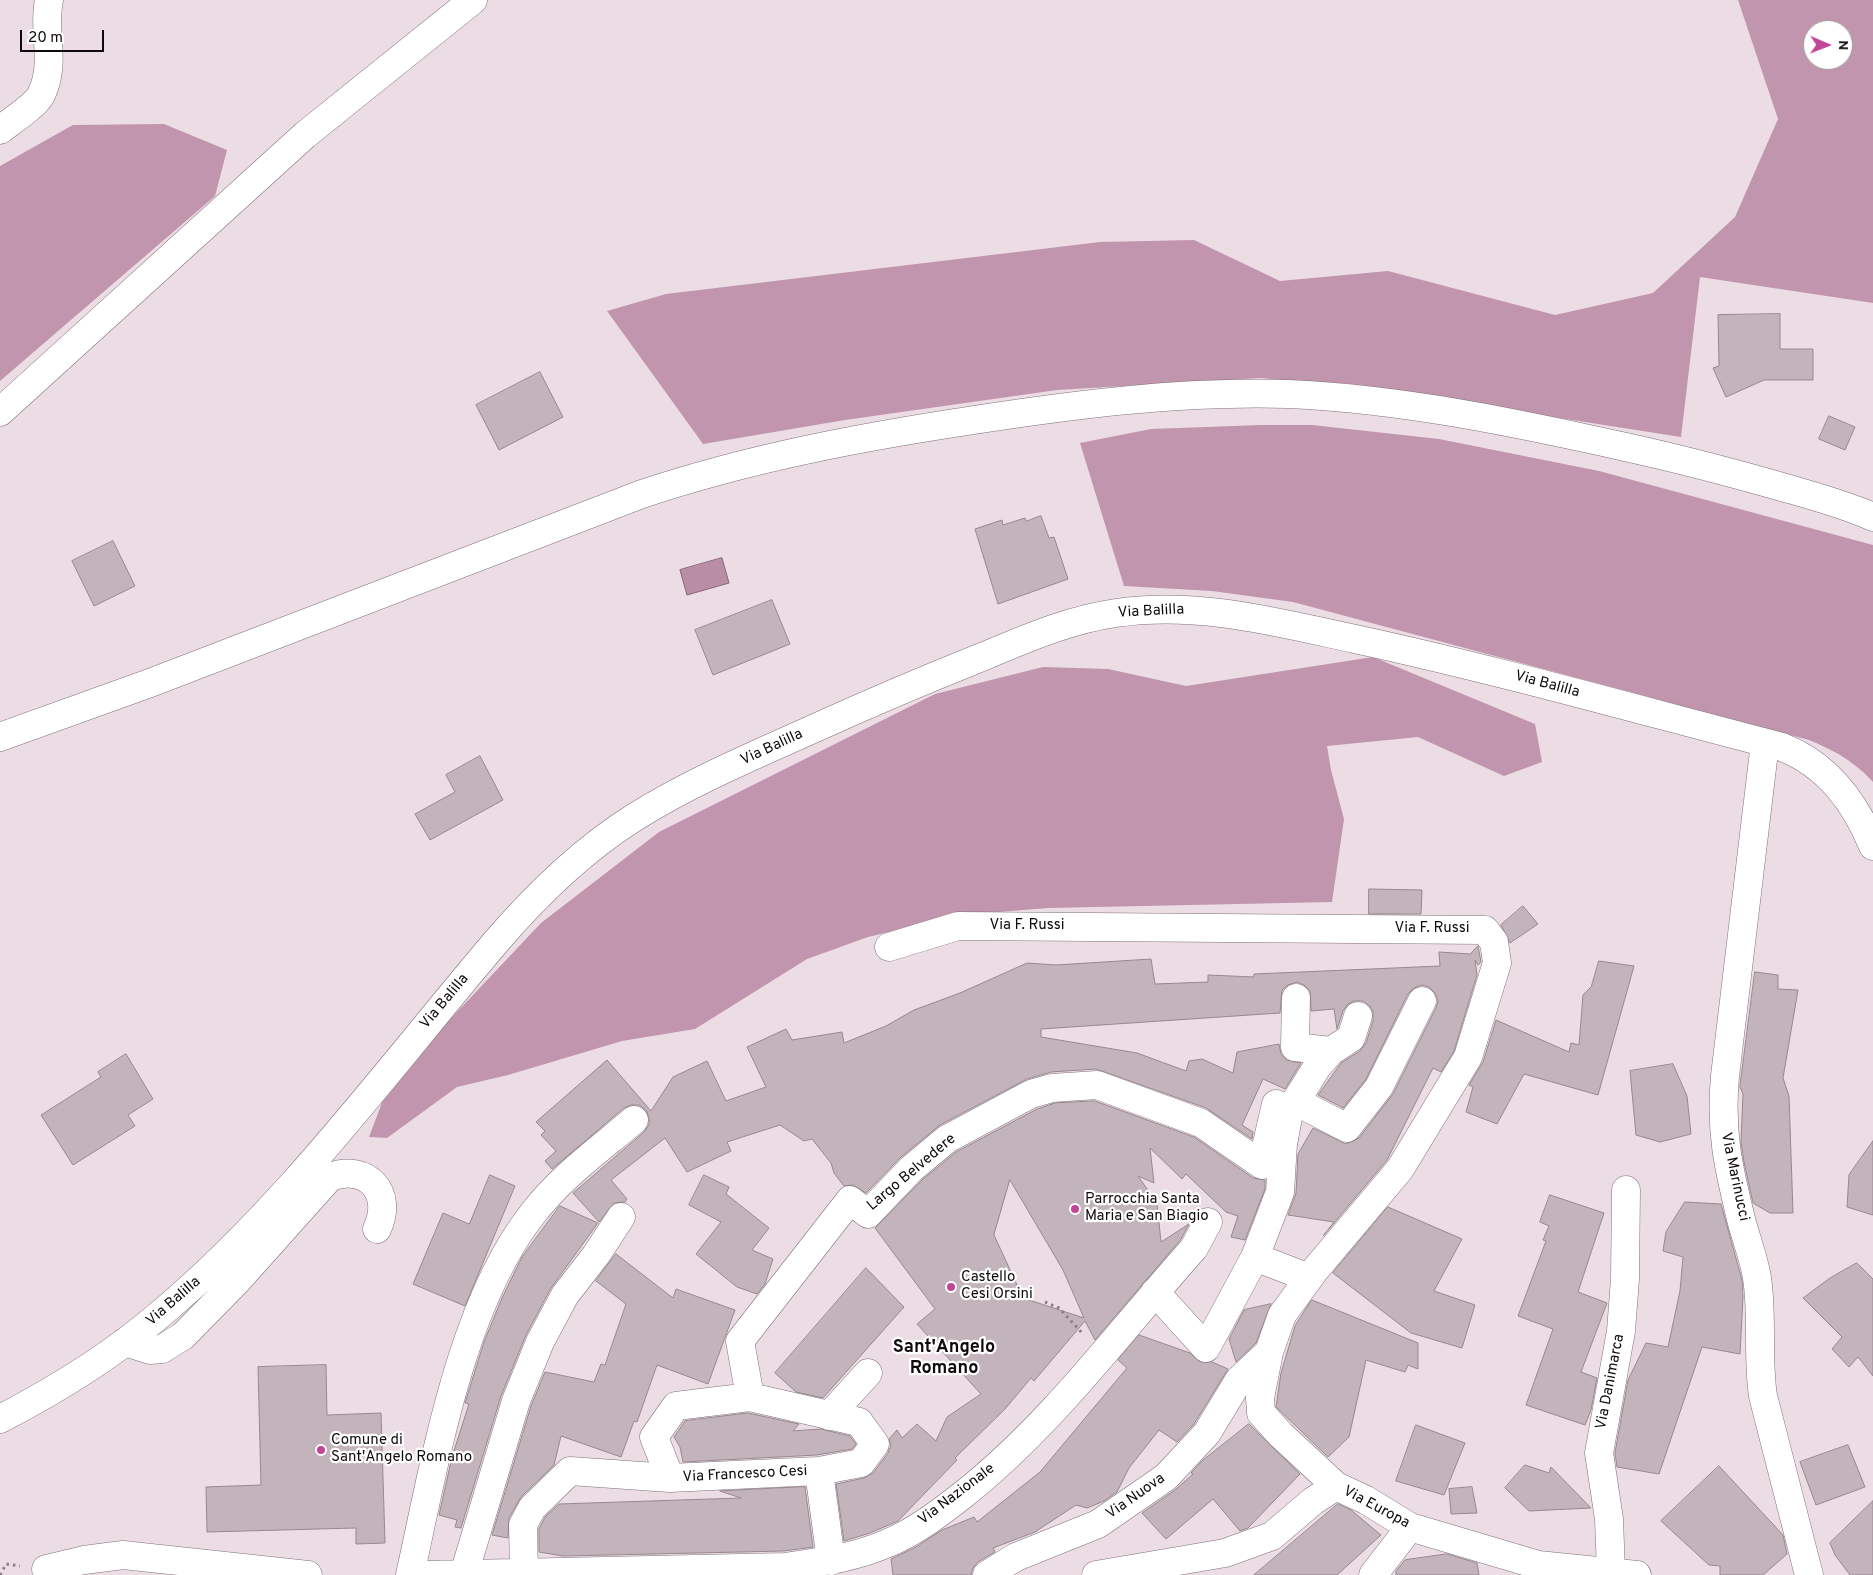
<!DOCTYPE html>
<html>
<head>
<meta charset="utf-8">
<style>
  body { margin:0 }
  #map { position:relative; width:1873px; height:1575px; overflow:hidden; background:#ecdce4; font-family:Overpass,sans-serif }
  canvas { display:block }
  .north { position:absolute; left:1803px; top:20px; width:50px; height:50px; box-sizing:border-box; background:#fff; border:1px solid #9f9d9e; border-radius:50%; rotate:91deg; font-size:14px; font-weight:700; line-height:20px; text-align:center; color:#0f0a0d }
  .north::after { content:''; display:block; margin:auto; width:18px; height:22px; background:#c24696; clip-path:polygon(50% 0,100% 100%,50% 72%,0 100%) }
  .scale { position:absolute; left:20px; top:30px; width:84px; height:22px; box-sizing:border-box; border:2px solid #0f0a0d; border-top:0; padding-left:6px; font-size:15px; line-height:18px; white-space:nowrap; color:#0f0a0d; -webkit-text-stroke:4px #fff; paint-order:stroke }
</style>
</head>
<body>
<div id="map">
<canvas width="1873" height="1575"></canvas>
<div class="north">N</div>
<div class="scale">20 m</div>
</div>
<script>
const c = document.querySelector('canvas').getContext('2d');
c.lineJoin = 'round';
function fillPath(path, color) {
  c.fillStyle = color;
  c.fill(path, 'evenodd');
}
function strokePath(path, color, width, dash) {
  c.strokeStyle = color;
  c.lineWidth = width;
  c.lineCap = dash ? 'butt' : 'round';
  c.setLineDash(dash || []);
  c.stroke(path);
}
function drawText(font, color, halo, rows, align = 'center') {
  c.font = font + ' Overpass,sans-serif';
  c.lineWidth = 4.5;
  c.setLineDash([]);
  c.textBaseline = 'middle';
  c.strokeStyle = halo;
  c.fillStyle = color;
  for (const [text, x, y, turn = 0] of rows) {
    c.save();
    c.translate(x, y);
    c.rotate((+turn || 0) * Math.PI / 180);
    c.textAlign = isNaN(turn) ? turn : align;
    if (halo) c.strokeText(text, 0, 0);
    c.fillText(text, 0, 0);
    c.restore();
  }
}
const forest = new Path2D(`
  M 1738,0 L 1873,0 L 1873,303 L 1700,277 L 1681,437 L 1374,389 L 1261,378 L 1057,390 L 845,420 L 703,444 L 607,311 L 666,294 L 1100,242 L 1194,240 L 1280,281 L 1388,271 L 1555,315 L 1653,293 L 1735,217 L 1778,119 ZM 1813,30 L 1843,30 L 1843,60 L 1813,60 Z
  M 164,124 L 227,150 L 215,196 L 0,381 L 0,166 L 73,125 Z
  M 1261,425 L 1312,425 L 1439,439 L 1599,471 L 1873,545 L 1873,782 C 1854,761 1835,751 1809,740 L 1293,602 L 1212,591 L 1124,586 L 1080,443 L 1151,429 Z
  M 1373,657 L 1535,724 L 1542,762 L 1504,776 L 1418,737 L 1327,746 L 1331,770 L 1344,819 L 1332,902 L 1048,908 L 961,915 L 868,937 L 807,959 L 695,1029 L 622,1041 L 508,1075 L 457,1087 L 387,1138 L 369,1137 L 389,1084 L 541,923 L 659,832 L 935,694 L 1043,667 L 1108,669 L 1186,686 Z`);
const water = new Path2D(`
  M 722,558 L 729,583 L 687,595 L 680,570 Z`);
const building = new Path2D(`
  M 1780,314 L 1780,349 L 1813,349 L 1813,380 L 1764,380 L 1726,397 L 1713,368 L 1719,366 L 1718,315 Z
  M 540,372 L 563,417 L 499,450 L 476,405 Z
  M 1829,416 L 1855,427 L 1845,450 L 1819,439 Z
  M 1041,516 L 1049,538 L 1054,537 L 1068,579 L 998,604 L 975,529 L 1002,520 L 1003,525 L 1025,518 L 1026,521 Z
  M 113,541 L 135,586 L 94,606 L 72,561 Z
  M 772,600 L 790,644 L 713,675 L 695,630 Z
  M 480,756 L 503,800 L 430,840 L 415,814 L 455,792 L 446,775 Z
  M 1369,889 L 1422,890 L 1421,914 L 1369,914 Z
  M 1523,906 L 1538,924 L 1510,943 L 1501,925 Z
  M 1478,946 L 1481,962 L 1478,965 L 1475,960 L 1477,975 L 1454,1051 L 1441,1072 L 1433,1068 L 1387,1160 L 1323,1236 L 1334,1222 L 1288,1215 L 1296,1193 L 1298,1154 L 1313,1128 L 1346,1144 L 1359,1138 L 1393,1094 L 1436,1008 L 1438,1001 L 1435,993 L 1429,987 L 1422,985 L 1414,988 L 1408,994 L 1366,1079 L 1343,1108 L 1318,1095 L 1341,1063 L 1360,1051 L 1366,1043 L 1373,1021 L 1373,1012 L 1370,1006 L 1363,1001 L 1354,1001 L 1348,1004 L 1343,1011 L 1337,1029 L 1334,1009 L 1311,1011 L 1310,991 L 1304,985 L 1297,982 L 1288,985 L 1282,990 L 1280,1013 L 1041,1029 L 1041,1037 L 1137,1053 L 1186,1071 L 1189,1061 L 1202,1059 L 1233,1073 L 1237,1052 L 1279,1044 L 1281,1054 L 1286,1060 L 1301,1063 L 1285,1089 L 1263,1079 L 1242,1125 L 1253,1132 L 1252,1139 L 1206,1108 L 1096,1069 L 1051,1072 L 1027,1079 L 940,1125 L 901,1157 L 866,1193 L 853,1185 L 844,1186 L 834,1173 L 831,1163 L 812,1139 L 804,1141 L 780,1125 L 727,1142 L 731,1151 L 687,1172 L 665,1138 L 611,1180 L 627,1199 L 625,1202 L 614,1203 L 599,1222 L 573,1193 L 644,1132 L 649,1125 L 649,1117 L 646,1110 L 639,1105 L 631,1105 L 624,1108 L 552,1169 L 545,1161 L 556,1151 L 541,1135 L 545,1131 L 536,1122 L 607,1060 L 651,1111 L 673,1077 L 707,1061 L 726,1101 L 766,1087 L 747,1047 L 786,1029 L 792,1040 L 842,1032 L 844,1043 L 886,1026 L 914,1010 L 960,993 L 1027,963 L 1056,965 L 1151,959 L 1155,984 L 1208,982 L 1208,975 L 1254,977 L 1254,974 L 1440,966 L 1439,952 L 1470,954 Z
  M 1599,961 L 1634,966 L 1598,1095 L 1524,1074 L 1497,1124 L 1466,1112 L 1473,1087 L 1469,1085 L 1483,1062 L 1496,1020 L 1569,1052 L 1571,1043 L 1579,1045 L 1583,995 L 1591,987 Z
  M 1755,972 L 1778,975 L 1778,989 L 1798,990 L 1783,1078 L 1789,1096 L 1793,1213 L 1770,1213 L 1753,1203 L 1744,1162 L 1741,1142 L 1743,1094 L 1740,1087 Z
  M 126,1054 L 153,1099 L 128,1115 L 135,1126 L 73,1165 L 41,1115 L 101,1077 L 98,1072 Z
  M 1673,1064 L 1687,1096 L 1691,1134 L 1660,1142 L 1636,1135 L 1630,1071 Z
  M 1095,1101 L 1194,1137 L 1253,1178 L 1265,1180 L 1265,1189 L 1245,1240 L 1231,1237 L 1238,1216 L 1226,1212 L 1186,1174 L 1182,1179 L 1150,1148 L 1154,1183 L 1138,1176 L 1157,1203 L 1161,1242 L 1189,1224 L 1181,1239 L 1095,1340 L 1085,1321 L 1034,1381 L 1031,1378 L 1005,1409 L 955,1458 L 957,1460 L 898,1521 L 870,1533 L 844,1541 L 836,1484 L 864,1478 L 873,1473 L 888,1453 L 891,1445 L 889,1439 L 897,1430 L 902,1438 L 917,1424 L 936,1441 L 947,1417 L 981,1394 L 917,1324 L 935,1309 L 875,1228 L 922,1180 L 956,1152 L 1037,1109 L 1055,1103 ZM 1010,1180 L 1063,1270 L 1084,1318 L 1023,1298 L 994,1235 Z
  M 1873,1141 L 1873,1215 L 1847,1207 L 1849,1175 Z
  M 490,1175 L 515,1186 L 465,1306 L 413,1284 L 443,1213 L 469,1224 Z
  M 704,1175 L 729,1187 L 726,1194 L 769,1228 L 752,1250 L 773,1259 L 765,1284 L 757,1294 L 737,1287 L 696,1254 L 721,1222 L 689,1205 Z
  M 1550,1195 L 1604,1213 L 1578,1292 L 1607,1303 L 1581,1372 L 1597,1378 L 1591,1410 L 1585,1425 L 1526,1405 L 1553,1329 L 1518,1316 L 1546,1241 L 1543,1240 L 1549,1226 L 1540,1222 Z
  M 1685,1202 L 1721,1204 L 1742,1280 L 1743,1296 L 1740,1354 L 1702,1347 L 1659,1474 L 1617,1467 L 1615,1453 L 1628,1380 L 1646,1343 L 1668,1347 L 1680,1291 L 1683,1257 L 1663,1251 L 1666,1232 Z
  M 560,1206 L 598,1223 L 551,1288 L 526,1335 L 501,1396 L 461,1528 L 455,1527 L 457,1520 L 439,1515 L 452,1457 L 469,1404 L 465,1403 L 484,1342 L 502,1298 L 522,1257 Z
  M 1388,1207 L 1462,1239 L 1434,1291 L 1475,1305 L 1462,1348 L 1411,1333 L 1333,1273 Z
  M 616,1254 L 673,1298 L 676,1289 L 735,1310 L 708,1384 L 657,1365 L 637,1422 L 634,1421 L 621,1457 L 561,1436 L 554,1465 L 521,1497 L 509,1518 L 508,1538 L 492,1535 L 531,1406 L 545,1372 L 594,1382 L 601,1364 L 605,1365 L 626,1304 L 596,1281 Z
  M 1857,1263 L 1873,1279 L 1873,1376 L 1858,1357 L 1849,1367 L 1832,1349 L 1842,1337 L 1803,1298 L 1830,1278 Z
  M 866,1268 L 904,1307 L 823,1398 L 796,1392 L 775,1373 Z
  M 1312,1300 L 1418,1343 L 1418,1369 L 1408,1365 L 1405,1372 L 1366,1360 L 1349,1437 L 1328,1457 L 1276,1407 L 1281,1373 L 1295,1326 Z
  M 1271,1304 L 1256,1343 L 1236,1362 L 1229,1339 L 1244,1310 Z
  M 1139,1335 L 1190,1353 L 1200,1362 L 1212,1362 L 1228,1369 L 1194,1424 L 1177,1442 L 1159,1430 L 1129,1468 L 1117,1492 L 1104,1501 L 1087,1508 L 1076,1505 L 1035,1532 L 993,1548 L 995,1552 L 978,1562 L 973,1568 L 971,1575 L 893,1575 L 891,1559 L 916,1547 L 942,1530 L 974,1517 L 977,1522 L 1040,1472 L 1127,1368 L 1118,1360 Z
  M 326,1365 L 327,1415 L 381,1413 L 385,1543 L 356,1544 L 356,1528 L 207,1532 L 206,1487 L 261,1485 L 258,1367 Z
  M 748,1413 L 799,1424 L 793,1431 L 821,1429 L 850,1436 L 856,1444 L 852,1449 L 817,1455 L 683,1462 L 680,1447 L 674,1437 L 685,1421 Z
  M 1249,1424 L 1300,1474 L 1248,1528 L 1240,1531 L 1213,1499 L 1166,1539 L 1142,1513 L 1175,1490 L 1193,1474 L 1191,1473 L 1202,1461 Z
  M 1416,1425 L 1465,1443 L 1444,1495 L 1396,1481 Z
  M 1848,1445 L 1865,1487 L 1816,1505 L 1800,1462 Z
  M 1525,1465 L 1549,1473 L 1551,1467 L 1591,1508 L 1529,1511 L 1505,1488 Z
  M 1719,1466 L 1783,1535 L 1787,1554 L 1763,1575 L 1720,1575 L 1720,1566 L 1709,1565 L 1661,1521 Z
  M 805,1487 L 813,1547 L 784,1551 L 563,1556 L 539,1552 L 539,1529 L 545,1517 L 559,1504 L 741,1498 L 720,1491 Z
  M 1472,1487 L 1477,1513 L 1451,1514 L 1449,1489 Z
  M 1873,1501 L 1873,1575 L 1850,1575 L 1835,1555 L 1830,1543 Z
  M 1338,1504 L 1351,1510 L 1381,1535 L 1337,1575 L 1254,1575 Z
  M 1447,1554 L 1477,1563 L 1479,1575 L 1396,1575 L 1396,1571 L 1405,1560 Z`);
const path = new Path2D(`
  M 1045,1302 L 1059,1308 L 1083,1334
  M 0,1575 L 6,1564 L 20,1566`);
const minor = new Path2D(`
  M 0,130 C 10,122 36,105 41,95 C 57,62 42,33 49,0
  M 0,412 L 305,135 L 473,0
  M 0,737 L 150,683 L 642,494 C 750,458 861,437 974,420 C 1078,404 1182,391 1288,394 C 1403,399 1518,423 1630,448 C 1684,460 1737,474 1789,489 C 1817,497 1846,505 1873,517
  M 1765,743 L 1725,1076 C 1720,1131 1728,1166 1741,1219 C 1746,1239 1754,1258 1757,1278 C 1763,1317 1757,1356 1763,1396 L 1809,1575
  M 889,947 L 958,926 L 1485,930 L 1494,942 L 1497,963 L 1468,1057 L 1400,1169 L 1315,1270 L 1282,1315 L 1269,1352 L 1260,1398 L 1261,1413 L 1281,1435 L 1336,1486 L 1366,1500 L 1410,1527 L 1538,1565 L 1637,1575
  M 1296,998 L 1295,1047 L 1331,1051
  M 1295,1101 L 1347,1128 L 1379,1087 L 1422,1001
  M 1255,1257 L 1280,1192 L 1283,1144 L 1289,1112 L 1317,1067 L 1331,1051 L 1351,1038 L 1358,1016
  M 1155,1292 L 1206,1348 L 1255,1257 L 1309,1278
  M 125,1342 L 150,1350 L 162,1349 L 183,1336 L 237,1281 L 330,1177 C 367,1163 394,1193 377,1229
  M 750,1397 L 740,1341 L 850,1200 L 868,1214 L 911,1169 L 947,1139 L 1031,1094 L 1052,1088 L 1097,1085 L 1201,1123 L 1262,1165 L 1276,1104 L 1289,1112
  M 829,1416 L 868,1373
  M 0,1419 C 56,1390 110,1357 158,1316 C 286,1209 387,1070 495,943 C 536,895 581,851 635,817 C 691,782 753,756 813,729 C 868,704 922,681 977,659 C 1023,640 1067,620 1116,613 C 1197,601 1276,622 1355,639 C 1498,670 1639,710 1782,747 C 1828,765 1855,802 1873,846
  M 670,1478 L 654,1437 L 676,1406 L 750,1397 L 859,1422 L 875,1444 L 861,1463 L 819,1471
  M 46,1569 L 84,1560 L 123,1555 L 308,1575
  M 1611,1572 L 1609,1519 L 1599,1453 L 1621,1331 L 1625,1279 L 1626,1190
  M 524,1573 L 523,1525 L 532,1508 L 570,1471 L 670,1478 L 819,1471 L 831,1561
  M 464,1574 L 516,1401 L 540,1342 L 565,1295 L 596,1255 L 621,1217
  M 410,1575 C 435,1462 461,1303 534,1212 C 562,1176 600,1149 634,1120
  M 423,1575 L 785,1567 C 820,1562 854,1558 888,1543 C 915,1532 941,1512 964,1494 C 1052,1424 1119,1332 1194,1248 L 1208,1222
  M 987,1575 L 1016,1557 L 1098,1524 L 1166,1477 L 1207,1433 L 1239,1380 L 1269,1352
  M 1096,1575 L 1225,1553 L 1272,1536 L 1313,1501 L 1336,1486
  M 1373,1575 L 1410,1527`);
const markers = [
  [1075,1209,5,"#c24696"],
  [951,1287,5,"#c24696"],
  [321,1450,5,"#c24696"]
];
const streetNames = [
  ["Via Balilla",1151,612,-3],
  ["Via Balilla",1547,685,15],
  ["Via Balilla",772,748,-25],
  ["Via F. Russi",1027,926],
  ["Via F. Russi",1432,929],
  ["Via Balilla",445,1002,-50],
  ["Largo Belvedere",912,1173,-40],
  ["Via Marinucci",1734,1177,78],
  ["Via Balilla",174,1302,-41],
  ["Via Danimarca",1611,1382,-79],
  ["Via Francesco Cesi",745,1475,-3],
  ["Via Nazionale",957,1495,-37],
  ["Via Nuova",1136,1497,-35],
  ["Via Europa",1376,1508,28]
];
const poiNames = [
  ["Parrocchia Santa",1085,1200],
  ["Maria e San Biagio",1085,1217],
  ["Castello",961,1278],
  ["Cesi Orsini",961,1295],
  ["Comune di",331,1441],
  ["Sant'Angelo Romano",331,1458]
];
const quarterNames = [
  ["Sant'Angelo",944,1348],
  ["Romano",944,1369]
];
fillPath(forest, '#c195ad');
fillPath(water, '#b98da6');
strokePath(water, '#866678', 1);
fillPath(building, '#c3b4bc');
strokePath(building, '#96888f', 1);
strokePath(minor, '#7f7179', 29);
strokePath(path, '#8a7f85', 3, [2.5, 4]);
strokePath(minor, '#fff', 28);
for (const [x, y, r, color] of markers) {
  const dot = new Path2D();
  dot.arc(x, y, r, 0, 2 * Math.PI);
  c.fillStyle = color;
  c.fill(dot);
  strokePath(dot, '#fff', 2);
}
drawText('15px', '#0f0a0d', '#fff', streetNames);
drawText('15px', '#0f0a0d', '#fff', poiNames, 'left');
drawText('bold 18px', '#0f0a0d', '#fff', quarterNames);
</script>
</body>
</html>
